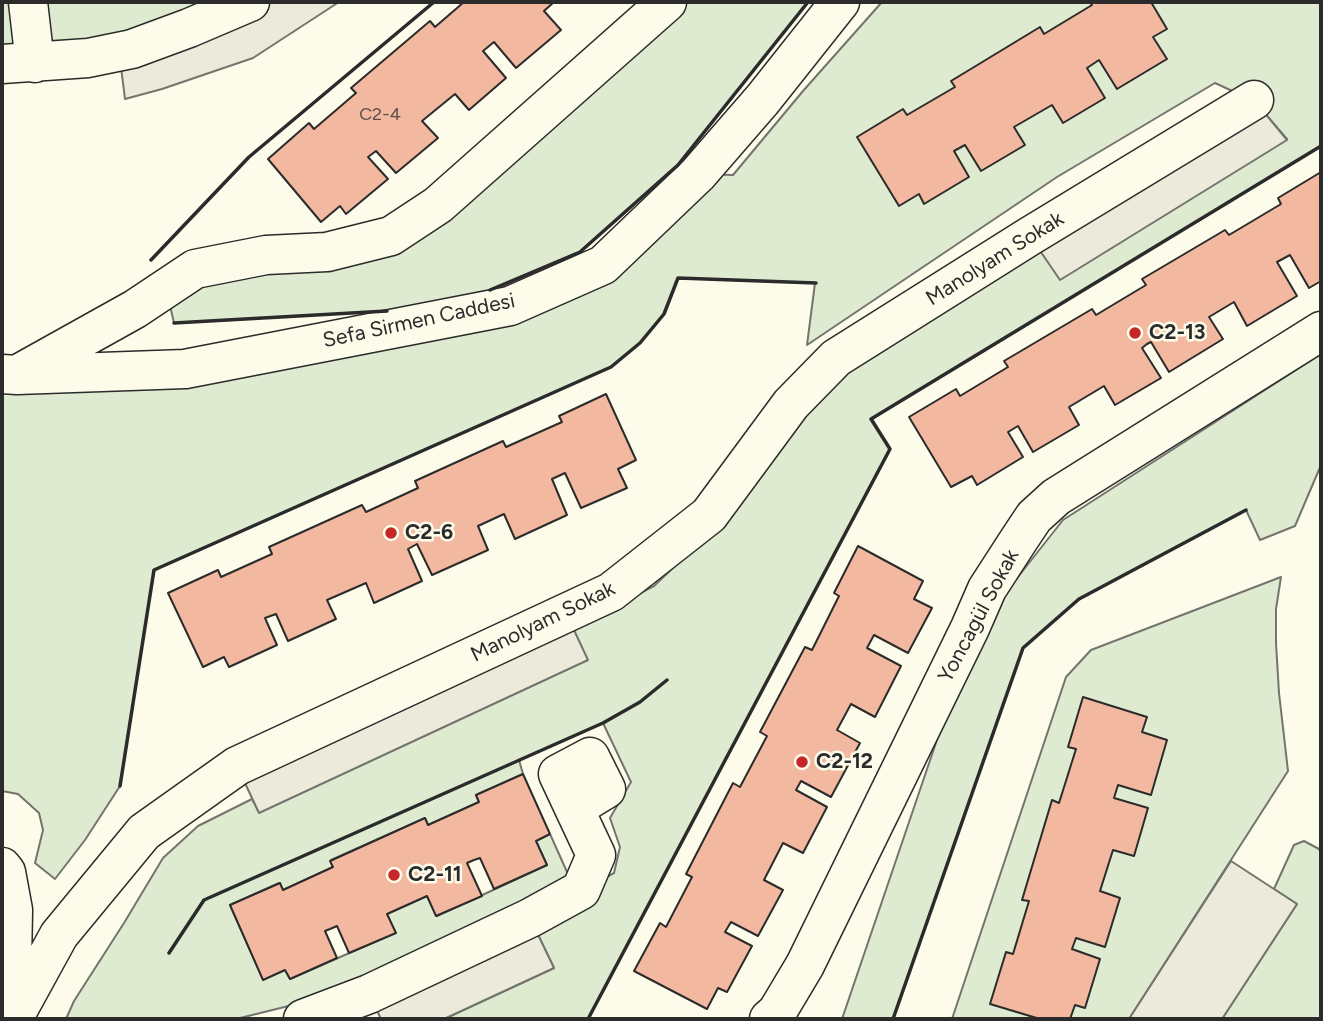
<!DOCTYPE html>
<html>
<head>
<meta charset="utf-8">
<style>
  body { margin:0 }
  #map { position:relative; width:1323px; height:1021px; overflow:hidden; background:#fdfbea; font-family:Figtree,sans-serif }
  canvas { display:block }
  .frame { position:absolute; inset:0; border:4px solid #2b2b2b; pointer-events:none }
</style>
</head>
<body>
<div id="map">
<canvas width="1323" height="1021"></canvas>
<div class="frame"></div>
</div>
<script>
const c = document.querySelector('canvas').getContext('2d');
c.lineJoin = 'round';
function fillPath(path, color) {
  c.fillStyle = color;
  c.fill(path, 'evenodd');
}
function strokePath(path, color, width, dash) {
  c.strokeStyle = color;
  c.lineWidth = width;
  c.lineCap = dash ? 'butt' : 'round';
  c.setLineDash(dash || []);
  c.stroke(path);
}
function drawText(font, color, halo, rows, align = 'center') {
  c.font = font + ' Figtree,sans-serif';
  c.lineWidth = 5;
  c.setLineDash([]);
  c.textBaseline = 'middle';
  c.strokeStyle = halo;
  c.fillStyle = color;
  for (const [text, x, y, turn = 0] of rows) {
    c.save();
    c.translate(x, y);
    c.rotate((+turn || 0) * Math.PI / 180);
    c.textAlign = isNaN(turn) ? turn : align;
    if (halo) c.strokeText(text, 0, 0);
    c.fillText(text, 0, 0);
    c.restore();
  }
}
const green = new Path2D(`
  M 2,2 L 250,2 L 2,64 Z
  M 667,2 L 808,2 L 678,165 L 580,252 L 496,289 L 388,311 L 174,323 L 166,288 L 391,236 Z
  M 882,2 L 1321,2 L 1321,146 L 872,419 L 890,449 L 588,1019 L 444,1019 L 554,968 L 530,918 L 614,873 L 620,847 L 610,818 L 631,782 L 603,723 L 519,760 L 523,774 L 476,795 L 479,802 L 428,825 L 425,818 L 331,860 L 333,867 L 283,890 L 279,883 L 230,905 L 263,979 L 285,970 L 290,979 L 395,933 L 387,914 L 427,896 L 437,916 L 547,865 L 536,841 L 550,834 L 572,883 L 337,994 L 236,1019 L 66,1019 L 74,1001 L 124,923 L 163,858 L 198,826 L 252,799 L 259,812 L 587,660 L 566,613 L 623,602 L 654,586 L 721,522 L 798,415 L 846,370 L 1038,248 L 1061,279 L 1287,139 L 1254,101 L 1215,83 L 1057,177 L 807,345 L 815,283 L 678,278 L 664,314 L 640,343 L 611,367 L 154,570 L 120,786 L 85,840 L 55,879 L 35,863 L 43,830 L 39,813 L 18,794 L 2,791 L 2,374 L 185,369 L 603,265 L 698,174 L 733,175 L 803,91 Z
  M 1321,354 L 1321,465 L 1295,526 L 1260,540 L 1246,510 L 1079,599 L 1023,648 L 893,1019 L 842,1019 L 956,684 L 1010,587 L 1063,520 Z
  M 1281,577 L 1276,609 L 1276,643 L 1279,693 L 1288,771 L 1129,1019 L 952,1019 L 1066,677 L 1091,650 Z
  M 1304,841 L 1319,849 L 1321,853 L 1321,1019 L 1222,1019 L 1297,904 L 1274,889 L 1294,845 Z`);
const parking = new Path2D(`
  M 250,2 L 339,2 L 253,58 L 162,89 L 125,99 L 119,51 Z
  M 1254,100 L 1287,140 L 1060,280 L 1030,236 Z
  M 566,613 L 588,660 L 259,813 L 237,766 Z
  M 1231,861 L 1297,904 L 1222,1019 L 1129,1019 Z
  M 530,918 L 554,968 L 444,1019 L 381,1019 L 369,994 Z`);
const building = new Path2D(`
  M 464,2 L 554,2 L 544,11 L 561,30 L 516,68 L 494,42 L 483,51 L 506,78 L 469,110 L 455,94 L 422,121 L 438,138 L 396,173 L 376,151 L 368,157 L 388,179 L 346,214 L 340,206 L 321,222 L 268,159 L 309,123 L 314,129 L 356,93 L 351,88 L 430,21 L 435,27 Z
  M 1090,2 L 1151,2 L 1167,29 L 1153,37 L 1167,59 L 1117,89 L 1099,60 L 1087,68 L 1105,98 L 1063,123 L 1052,105 L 1014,127 L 1025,145 L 981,171 L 965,145 L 954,151 L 969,177 L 924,204 L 919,194 L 899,206 L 857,137 L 903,109 L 907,115 L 955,87 L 951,81 L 1040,27 L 1044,34 L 1092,5 Z
  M 1321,172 L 1321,281 L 1309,288 L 1290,255 L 1277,262 L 1297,296 L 1247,326 L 1234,302 L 1209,317 L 1223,339 L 1169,372 L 1151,342 L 1147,344 L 1142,348 L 1161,378 L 1115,405 L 1104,386 L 1069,407 L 1079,425 L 1033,452 L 1018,426 L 1008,432 L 1023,457 L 977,485 L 972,476 L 951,487 L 909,417 L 956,389 L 960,396 L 1008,367 L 1004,361 L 1092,309 L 1096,315 L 1146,285 L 1142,279 L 1225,230 L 1229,235 L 1281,204 L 1278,198 Z
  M 606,394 L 636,460 L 618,469 L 627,488 L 581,508 L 565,473 L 552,479 L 567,515 L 515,539 L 504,514 L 478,526 L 488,550 L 432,575 L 417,544 L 408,549 L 422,581 L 374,603 L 366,583 L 327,600 L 336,619 L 288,641 L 276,614 L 265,618 L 277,645 L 229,667 L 224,657 L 203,667 L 168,593 L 218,570 L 221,577 L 272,554 L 269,547 L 362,505 L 366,512 L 418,488 L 415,481 L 503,441 L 506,447 L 562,422 L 559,416 Z
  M 858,546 L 923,581 L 914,599 L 932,608 L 908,653 L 874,635 L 867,648 L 901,666 L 875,717 L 851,704 L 837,730 L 860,743 L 831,797 L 801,781 L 796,790 L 827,807 L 803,853 L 783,843 L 764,880 L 783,890 L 758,936 L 731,922 L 725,932 L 752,946 L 727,992 L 718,988 L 707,1009 L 634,971 L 660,923 L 666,927 L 692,877 L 686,874 L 733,783 L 740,787 L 767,736 L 760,732 L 805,647 L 812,650 L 839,596 L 834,593 Z
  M 1083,697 L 1147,717 L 1142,732 L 1167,740 L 1151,795 L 1118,785 L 1114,798 L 1148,808 L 1134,856 L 1113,850 L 1100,891 L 1120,898 L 1105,947 L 1076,938 L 1072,949 L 1100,959 L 1085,1008 L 1075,1005 L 1070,1019 L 1040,1019 L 990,1004 L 1006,952 L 1013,954 L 1029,901 L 1022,900 L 1052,800 L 1059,803 L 1076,749 L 1068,747 Z
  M 523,774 L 550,834 L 536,841 L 547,865 L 494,889 L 480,858 L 474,860 L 467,863 L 482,896 L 436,916 L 427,896 L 387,914 L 396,933 L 349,953 L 337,926 L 330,929 L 325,931 L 337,958 L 290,979 L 285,970 L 263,980 L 230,905 L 280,883 L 283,890 L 333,867 L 330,861 L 425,818 L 428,825 L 479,802 L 476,795 Z`);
const minor = new Path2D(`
  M 28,2 L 35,63
  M 2,64 L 88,58 L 132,49 L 189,28 L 250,2
  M 22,372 L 135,309 L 195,269 L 266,255 L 327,252 L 391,236 L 438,205 L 667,2
  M 2,374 L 17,375 L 185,369 L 510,306 L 603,265 L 698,174 L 763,99 L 840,2
  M 2,867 L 6,872 L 13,910 L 11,1017
  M 13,1019 L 59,935 L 144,832 L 237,766 L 611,592 L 709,515 L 791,404 L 836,358 L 1030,236 L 1254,100
  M 303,1019 L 369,994 L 530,918 L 581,890 L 596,855 L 558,774 L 590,757 L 606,789 L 575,808
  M 769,1019 L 777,1012 L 805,965 L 970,628 L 987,589 L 1018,541 L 1034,517 L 1056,497 L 1321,331`);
const wall = new Path2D(`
  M 151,260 L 249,157 L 434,2
  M 490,290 L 580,252 L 678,165 L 808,2
  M 174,323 L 387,311
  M 120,786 L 154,570 L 611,367 L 640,343 L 664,314 L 678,278 L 816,283
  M 169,953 L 204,900 L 603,723 L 640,702 L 667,680
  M 588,1019 L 890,449 L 871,419 L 1321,146
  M 893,1019 L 1023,648 L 1079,599 L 1246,510`);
const markers = [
  [1135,333,7,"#c62828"],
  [391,533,7,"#c62828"],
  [802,762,7,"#c62828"],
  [394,875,7,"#c62828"]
];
const numberNames = [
  ["C2-4",380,115]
];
const streetNames = [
  ["Manolyam Sokak",995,259,-32],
  ["Sefa Sirmen Caddesi",419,321,-12],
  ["Yoncagül Sokak",979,616,-62],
  ["Manolyam Sokak",543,622,-26]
];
const poiNames = [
  ["C2-13",1149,333],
  ["C2-6",405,533],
  ["C2-12",816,762],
  ["C2-11",408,875]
];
fillPath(green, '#deebd1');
strokePath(green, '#74746e', 2);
fillPath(parking, '#eceadb');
strokePath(parking, '#74746e', 2);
fillPath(building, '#f2b8a0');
strokePath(building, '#2b2b2b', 2);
strokePath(minor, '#2b2b2b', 41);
strokePath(minor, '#fdfbea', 38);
strokePath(wall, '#2b2b2b', 3.5);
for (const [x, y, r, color] of markers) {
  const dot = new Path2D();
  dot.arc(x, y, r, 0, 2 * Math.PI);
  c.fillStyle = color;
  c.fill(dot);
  strokePath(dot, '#fdfbea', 2.5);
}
drawText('18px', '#5d4e48', null, numberNames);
drawText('21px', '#2b2b2b', '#fdfbea', streetNames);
drawText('bold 21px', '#2b2b2b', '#fdfbea', poiNames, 'left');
</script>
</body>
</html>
